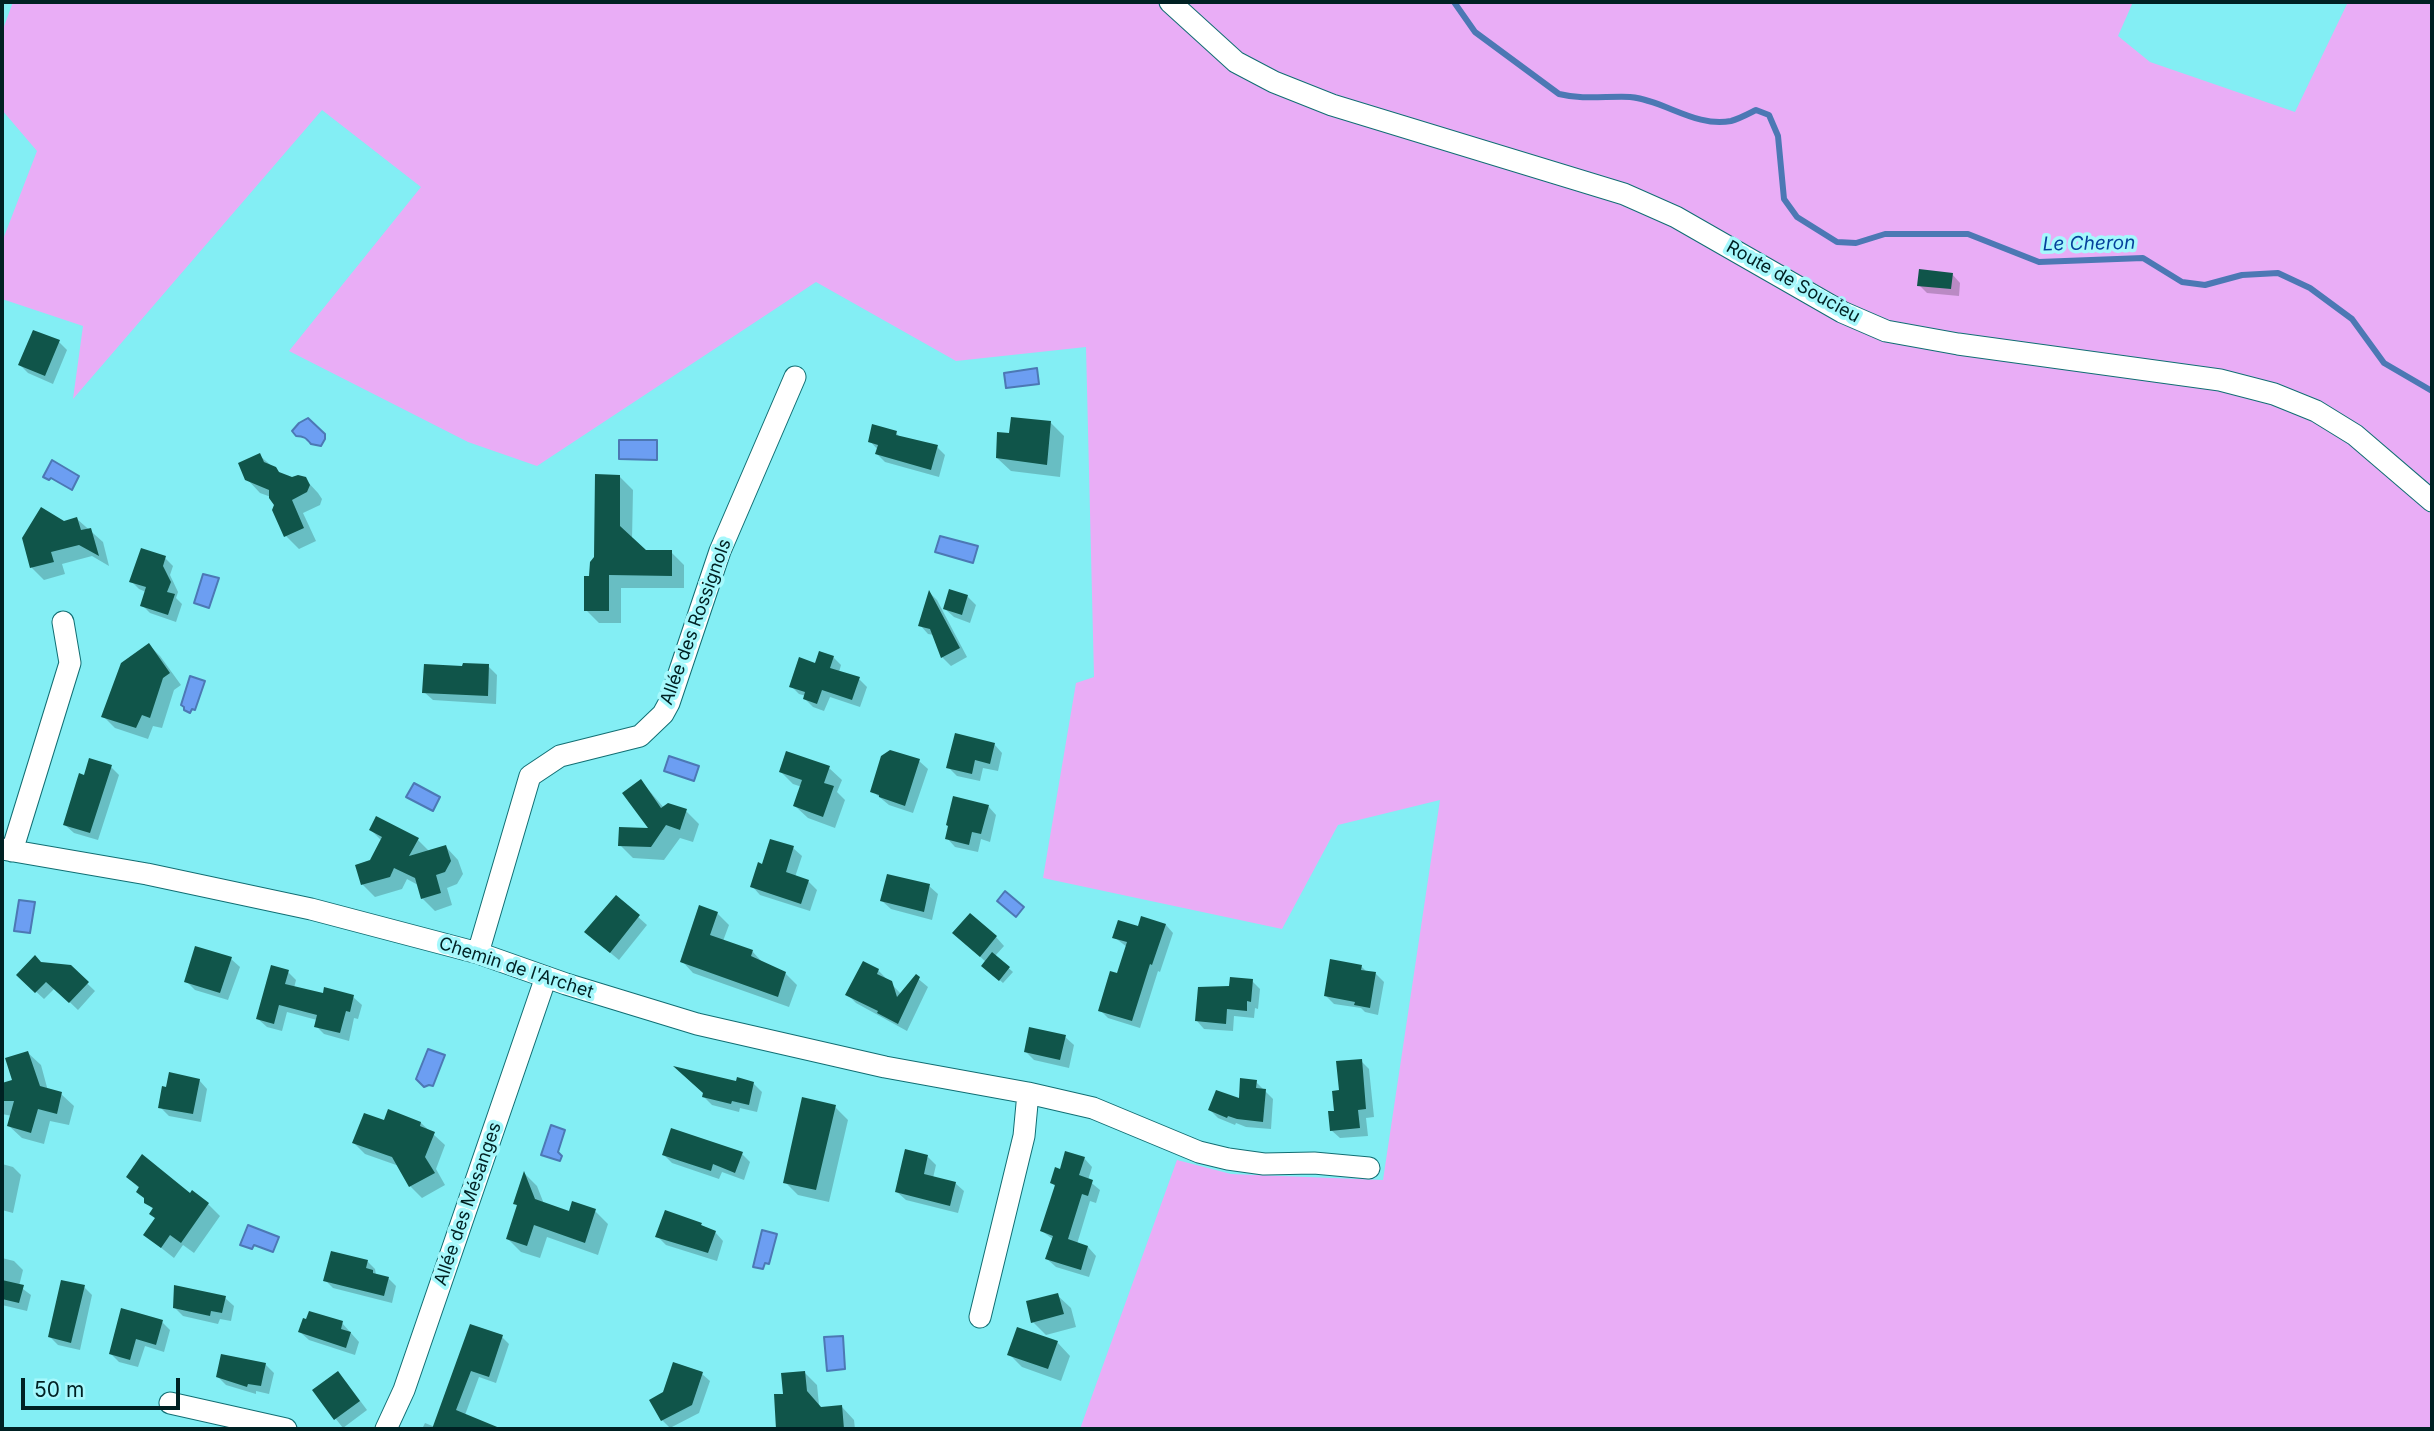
<!DOCTYPE html>
<html>
<head>
<meta charset="utf-8">
<style>
  body { margin:0 }
  #map { position:relative; width:2434px; height:1431px; overflow:hidden; background:#83eef4; font-family:Inter,sans-serif }
  canvas { display:block }
  .frame { position:absolute; inset:0; border:4px solid #002123; pointer-events:none }
  .scale { position:absolute; left:21px; top:1378px; width:159px; height:32px; box-sizing:border-box; border:4px solid #002123; border-top:0; padding-left:9px; font-size:21px; line-height:24px; white-space:nowrap; color:#002123; -webkit-text-stroke:5px #a6f8fc; paint-order:stroke }
</style>
</head>
<body>
<div id="map">
<canvas width="2434" height="1431"></canvas>
<div class="frame"></div>
<div class="scale">50 m</div>
</div>
<script>
const c = document.querySelector('canvas').getContext('2d');
c.lineJoin = 'round';
function fillPath(path, color) {
  c.fillStyle = color;
  c.fill(path, 'evenodd');
}
function strokePath(path, color, width, dash) {
  c.strokeStyle = color;
  c.lineWidth = width;
  c.lineCap = dash ? 'butt' : 'round';
  c.setLineDash(dash || []);
  c.stroke(path);
}
function drawText(font, color, halo, rows, align = 'center') {
  c.font = font + ' Inter,sans-serif';
  c.lineWidth = 7;
  c.setLineDash([]);
  c.textBaseline = 'middle';
  c.strokeStyle = halo;
  c.fillStyle = color;
  for (const [text, x, y, turn = 0] of rows) {
    c.save();
    c.translate(x, y);
    c.rotate((+turn || 0) * Math.PI / 180);
    c.textAlign = isNaN(turn) ? turn : align;
    if (halo) c.strokeText(text, 0, 0);
    c.fillText(text, 0, 0);
    c.restore();
  }
}
const green = new Path2D(`
  M 13,2 L 2133,2 L 2118,36 L 2150,62 L 2295,112 L 2348,2 L 2432,2 L 2432,1429 L 1080,1429 L 1177,1160 L 1231,1174 L 1383,1180 L 1440,800 L 1338,825 L 1282,929 L 1043,878 L 1076,683 L 1094,677 L 1086,347 L 956,361 L 816,282 L 537,466 L 468,442 L 289,351 L 421,187 L 322,110 L 73,399 L 83,326 L 2,299 L 2,242 L 37,151 L 2,110 L 2,32 Z`);
const water = new Path2D(`
  M 1037,368 L 1039,384 L 1006,388 L 1004,373 Z
  M 308,418 L 325,434 L 325,439 L 321,446 L 311,444 C 306,438 304,436 296,436 L 292,431 L 299,423 Z
  M 619,440 L 657,440 L 657,460 L 619,459 Z
  M 52,460 L 79,476 L 72,490 L 51,478 L 49,480 L 43,477 Z
  M 940,536 L 978,546 L 973,563 L 935,552 Z
  M 203,574 L 219,578 L 209,608 L 194,603 Z
  M 190,676 L 205,681 L 195,710 L 192,709 L 190,713 L 184,710 L 184,707 L 181,705 Z
  M 669,756 L 699,766 L 694,781 L 664,771 Z
  M 414,783 L 440,797 L 433,811 L 406,797 Z
  M 1005,891 L 1024,907 L 1016,917 L 997,901 Z
  M 19,900 L 35,902 L 30,933 L 14,931 Z
  M 428,1049 L 445,1055 L 433,1086 L 429,1085 L 424,1087 L 416,1079 Z
  M 551,1125 L 565,1130 L 558,1152 L 562,1156 L 560,1161 L 541,1155 Z
  M 248,1225 L 279,1237 L 273,1252 L 254,1245 L 252,1249 L 240,1245 Z
  M 762,1230 L 777,1234 L 769,1264 L 765,1263 L 763,1269 L 753,1267 Z
  M 843,1336 L 845,1369 L 827,1371 L 824,1337 Z`);
const shadow = new Path2D(`
  M 1952,274 L 1960,283 L 1959,296 L 1927,293 L 1919,285 Z
  M 59,342 L 67,350 L 53,384 L 28,373 L 20,365 Z
  M 1051,423 L 1064,436 L 1060,477 L 1011,471 L 997,458 L 1011,435 Z
  M 896,433 L 901,438 L 937,447 L 945,455 L 939,477 L 885,462 L 877,454 L 878,450 L 870,441 Z
  M 259,455 L 282,475 L 292,479 L 305,479 L 318,493 L 322,499 L 320,505 L 303,513 L 316,541 L 299,549 L 286,536 L 276,505 L 271,497 L 260,493 L 247,479 Z
  M 619,476 L 633,490 L 632,540 L 645,552 L 671,552 L 684,565 L 684,588 L 621,588 L 621,623 L 599,623 L 586,610 L 596,557 Z
  M 77,519 L 103,542 L 109,566 L 92,556 L 62,564 L 65,574 L 44,580 L 32,568 L 24,538 Z
  M 165,558 L 173,566 L 170,575 L 178,592 L 176,598 L 182,604 L 176,622 L 150,613 L 142,605 L 146,592 L 139,589 L 131,581 Z
  M 930,593 L 937,600 L 967,657 L 951,666 L 942,657 L 934,635 L 928,634 L 920,625 Z
  M 967,596 L 976,605 L 970,623 L 954,617 L 945,609 Z
  M 149,645 L 160,656 L 181,685 L 174,690 L 162,728 L 153,726 L 148,739 L 115,728 L 103,716 Z
  M 833,657 L 841,665 L 839,672 L 859,679 L 867,687 L 860,707 L 830,697 L 824,711 L 813,707 L 805,699 L 806,696 L 799,694 L 791,686 Z
  M 488,666 L 497,675 L 496,704 L 433,700 L 424,692 Z
  M 994,744 L 1002,753 L 998,771 L 983,768 L 980,781 L 957,776 L 948,767 Z
  M 919,761 L 928,769 L 913,813 L 889,805 L 872,791 Z
  M 111,767 L 119,775 L 98,840 L 74,833 L 65,825 L 85,777 Z
  M 829,768 L 842,780 L 837,792 L 845,800 L 835,828 L 808,818 L 795,806 L 802,787 L 793,784 L 781,772 Z
  M 641,781 L 664,808 L 686,811 L 699,824 L 693,842 L 680,838 L 664,860 L 633,858 L 620,845 L 652,830 Z
  M 988,806 L 996,815 L 990,842 L 981,839 L 978,852 L 955,847 L 947,838 Z
  M 371,830 L 418,840 L 430,852 L 446,847 L 458,860 L 463,874 L 457,884 L 447,888 L 452,905 L 435,911 L 422,898 L 418,885 L 407,879 L 402,889 L 375,897 L 363,885 L 357,866 L 372,862 L 382,841 Z
  M 771,841 L 793,848 L 802,856 L 795,877 L 808,881 L 817,890 L 810,911 L 760,895 L 752,886 L 763,866 Z
  M 929,886 L 938,894 L 932,920 L 891,909 L 882,901 Z
  M 616,897 L 647,925 L 619,960 L 595,940 Z
  M 717,913 L 729,925 L 723,941 L 752,951 L 763,963 L 785,973 L 797,985 L 789,1007 L 693,973 L 682,961 Z
  M 1166,925 L 1173,933 L 1160,972 L 1158,971 L 1140,1028 L 1108,1018 L 1100,1010 L 1118,975 L 1127,947 L 1114,937 L 1139,928 Z
  M 996,937 L 1004,946 L 995,956 L 1013,972 L 1003,983 L 983,965 L 986,962 L 963,941 Z
  M 196,948 L 231,959 L 240,967 L 228,1000 L 195,990 L 186,981 Z
  M 1361,966 L 1368,973 L 1376,974 L 1384,982 L 1378,1015 L 1365,1012 L 1361,1008 L 1334,1004 L 1326,996 Z
  M 70,967 L 95,991 L 78,1010 L 55,988 L 44,999 L 18,975 Z
  M 878,970 L 901,994 L 916,977 L 928,987 L 907,1031 L 856,1003 L 848,995 Z
  M 288,972 L 296,980 L 294,988 L 324,995 L 353,997 L 362,1005 L 358,1019 L 354,1018 L 349,1041 L 324,1034 L 316,1026 L 317,1020 L 287,1012 L 282,1031 L 267,1027 L 258,1019 Z
  M 1252,981 L 1260,989 L 1258,1009 L 1255,1008 L 1254,1018 L 1234,1016 L 1233,1031 L 1204,1029 L 1197,1021 L 1230,988 Z
  M 1065,1037 L 1074,1045 L 1069,1068 L 1034,1060 L 1026,1052 Z
  M 28,1053 L 41,1065 L 48,1091 L 61,1094 L 74,1106 L 69,1125 L 50,1121 L 44,1144 L 22,1138 L 9,1126 L 12,1116 L 2,1114 L 2,1085 L 17,1089 Z
  M 1361,1061 L 1369,1069 L 1374,1117 L 1366,1118 L 1368,1136 L 1340,1138 L 1331,1130 L 1341,1092 Z
  M 199,1080 L 207,1089 L 201,1122 L 169,1116 L 160,1107 Z
  M 1256,1082 L 1273,1099 L 1271,1129 L 1246,1127 L 1236,1123 L 1235,1125 L 1218,1118 L 1210,1110 L 1240,1101 Z
  M 737,1083 L 753,1083 L 762,1092 L 757,1112 L 740,1108 L 739,1112 L 712,1105 L 704,1097 Z
  M 835,1107 L 848,1120 L 829,1202 L 798,1195 L 785,1182 Z
  M 385,1122 L 421,1123 L 445,1145 L 436,1169 L 445,1185 L 422,1198 L 410,1186 L 399,1166 L 365,1154 L 354,1143 Z
  M 742,1154 L 750,1162 L 744,1180 L 722,1172 L 719,1179 L 672,1163 L 664,1155 Z
  M 928,1157 L 936,1165 L 933,1178 L 955,1183 L 964,1191 L 958,1213 L 906,1200 L 897,1192 Z
  M 1084,1158 L 1092,1167 L 1088,1180 L 1100,1190 L 1096,1203 L 1090,1201 L 1077,1244 L 1088,1247 L 1096,1256 L 1089,1277 L 1056,1267 L 1047,1259 L 1054,1240 L 1042,1231 L 1056,1187 L 1052,1183 L 1061,1171 Z
  M 2,1164 L 13,1167 L 21,1175 L 13,1213 L 2,1210 Z
  M 525,1174 L 537,1186 L 544,1204 L 570,1213 L 595,1211 L 608,1224 L 598,1255 L 547,1237 L 540,1258 L 521,1252 L 508,1239 L 518,1207 L 515,1203 Z
  M 128,1177 L 190,1195 L 208,1204 L 220,1216 L 194,1253 L 183,1245 L 174,1258 L 145,1235 L 156,1219 L 151,1214 L 154,1210 L 146,1202 L 140,1189 Z
  M 666,1212 L 701,1225 L 715,1232 L 723,1241 L 717,1261 L 666,1245 L 657,1236 Z
  M 2,1258 L 14,1261 L 23,1270 L 19,1286 L 31,1295 L 27,1311 L 2,1305 Z
  M 367,1261 L 375,1269 L 376,1275 L 388,1278 L 396,1286 L 392,1303 L 333,1288 L 325,1280 Z
  M 84,1287 L 92,1295 L 80,1350 L 58,1345 L 50,1337 Z
  M 1057,1295 L 1071,1308 L 1076,1327 L 1046,1335 L 1033,1322 Z
  M 225,1298 L 234,1306 L 231,1321 L 220,1319 L 218,1324 L 183,1316 L 175,1308 Z
  M 162,1322 L 170,1330 L 164,1352 L 145,1346 L 138,1367 L 119,1362 L 111,1354 Z
  M 342,1323 L 359,1342 L 355,1355 L 309,1340 L 300,1332 Z
  M 471,1326 L 502,1337 L 509,1344 L 496,1383 L 479,1377 L 465,1415 L 500,1429 L 422,1429 L 425,1423 L 435,1427 Z
  M 1057,1342 L 1070,1356 L 1061,1381 L 1022,1367 L 1009,1354 Z
  M 265,1364 L 274,1373 L 269,1394 L 256,1391 L 256,1394 L 226,1385 L 218,1377 Z
  M 805,1373 L 817,1385 L 819,1405 L 821,1408 L 842,1407 L 854,1420 L 855,1429 L 787,1429 L 777,1419 L 785,1395 Z
  M 702,1374 L 710,1381 L 699,1413 L 670,1428 L 662,1420 Z
  M 346,1382 L 367,1410 L 343,1428 L 314,1391 Z`);
const stream = new Path2D(`
  M 1454,2 L 1475,32 L 1559,94 C 1583,100 1606,96 1630,97 C 1664,100 1696,128 1731,121 C 1739,119 1748,114 1756,110 L 1769,115 L 1778,136 L 1784,199 L 1797,217 L 1837,242 L 1856,243 L 1885,234 L 1968,234 L 2039,262 L 2143,258 L 2182,282 L 2205,285 L 2242,275 L 2278,273 L 2310,288 L 2352,319 L 2384,363 L 2432,391`);
const building = new Path2D(`
  M 1919,269 L 1953,273 L 1951,289 L 1917,286 Z
  M 33,330 L 60,340 L 45,376 L 18,365 Z
  M 1011,417 L 1051,421 L 1047,465 L 996,458 L 997,432 L 1009,433 Z
  M 872,424 L 897,431 L 896,435 L 938,445 L 931,470 L 875,454 L 878,445 L 868,442 Z
  M 260,453 L 264,462 L 276,467 L 279,472 L 292,477 L 298,475 L 306,477 L 310,485 L 307,492 L 292,500 L 304,528 L 284,537 L 272,510 L 274,505 L 269,498 L 269,490 L 245,480 L 238,463 Z
  M 595,474 L 620,475 L 620,526 L 646,550 L 672,550 L 672,576 L 609,575 L 609,611 L 584,611 L 584,576 L 589,576 L 590,562 L 594,557 Z
  M 41,507 L 64,521 L 77,517 L 81,530 L 91,528 L 99,556 L 79,545 L 51,552 L 54,562 L 30,568 L 22,538 Z
  M 141,548 L 166,556 L 163,566 L 171,582 L 167,592 L 175,594 L 168,615 L 140,606 L 146,587 L 129,582 Z
  M 949,589 L 968,595 L 962,615 L 943,609 Z
  M 929,590 L 960,648 L 941,658 L 930,629 L 918,626 Z
  M 149,643 L 170,673 L 163,678 L 150,718 L 142,715 L 136,728 L 101,717 L 121,663 Z
  M 819,651 L 834,656 L 830,668 L 860,677 L 852,700 L 822,690 L 817,704 L 803,699 L 805,692 L 789,687 L 799,657 L 815,663 Z
  M 463,663 L 489,664 L 488,696 L 422,693 L 424,664 L 462,666 Z
  M 955,733 L 995,743 L 990,764 L 975,760 L 972,774 L 946,768 Z
  M 890,750 L 920,759 L 905,806 L 879,797 L 879,795 L 870,792 L 881,756 Z
  M 786,751 L 830,766 L 824,783 L 834,786 L 823,817 L 793,806 L 802,780 L 779,772 Z
  M 89,758 L 112,765 L 90,833 L 63,825 L 79,773 L 84,775 Z
  M 641,779 L 661,808 L 668,803 L 687,809 L 680,830 L 666,825 L 651,847 L 618,846 L 619,827 L 648,828 L 622,793 Z
  M 953,796 L 989,805 L 981,834 L 972,832 L 969,845 L 945,839 L 948,826 L 946,825 Z
  M 376,816 L 419,838 L 409,856 L 446,845 L 451,861 L 445,872 L 436,875 L 441,893 L 421,899 L 415,878 L 394,868 L 390,877 L 361,885 L 355,865 L 370,860 L 382,837 L 369,830 Z
  M 770,839 L 794,846 L 786,872 L 809,880 L 801,904 L 750,887 L 758,862 L 762,864 Z
  M 887,874 L 930,884 L 924,912 L 880,901 Z
  M 616,895 L 640,915 L 610,953 L 584,932 Z
  M 699,905 L 718,912 L 710,935 L 753,950 L 751,956 L 786,972 L 778,997 L 680,962 Z
  M 970,913 L 997,936 L 980,957 L 952,933 Z
  M 1141,916 L 1166,924 L 1152,965 L 1150,964 L 1132,1021 L 1098,1011 L 1110,971 L 1117,973 L 1127,942 L 1112,938 L 1118,920 L 1138,926 Z
  M 195,946 L 232,957 L 220,993 L 184,982 Z
  M 992,952 L 1010,967 L 999,981 L 981,966 Z
  M 35,955 L 41,962 L 71,965 L 89,982 L 69,1003 L 46,982 L 35,993 L 16,975 Z
  M 1330,959 L 1362,965 L 1361,970 L 1376,972 L 1370,1008 L 1354,1005 L 1355,1002 L 1324,996 Z
  M 863,961 L 879,969 L 877,974 L 892,981 L 897,997 L 916,974 L 920,977 L 898,1024 L 877,1013 L 878,1011 L 845,995 Z
  M 271,965 L 289,970 L 285,984 L 323,993 L 324,987 L 354,995 L 350,1012 L 346,1011 L 340,1033 L 314,1027 L 317,1015 L 279,1005 L 274,1024 L 256,1019 Z
  M 1230,977 L 1253,979 L 1251,1002 L 1247,1001 L 1247,1011 L 1227,1009 L 1226,1024 L 1195,1021 L 1198,987 L 1229,986 Z
  M 1029,1027 L 1066,1035 L 1060,1060 L 1024,1052 Z
  M 28,1051 L 40,1086 L 62,1092 L 57,1114 L 38,1109 L 31,1133 L 7,1126 L 14,1101 L 2,1101 L 2,1083 L 12,1080 L 5,1058 Z
  M 1362,1059 L 1366,1109 L 1358,1110 L 1360,1128 L 1330,1131 L 1328,1111 L 1334,1111 L 1332,1091 L 1339,1090 L 1336,1061 Z
  M 673,1066 L 736,1081 L 737,1077 L 754,1082 L 749,1105 L 732,1101 L 731,1104 L 702,1097 L 703,1093 Z
  M 169,1072 L 200,1079 L 193,1114 L 158,1108 L 162,1086 L 166,1087 Z
  M 1240,1078 L 1257,1080 L 1256,1088 L 1266,1089 L 1263,1122 L 1237,1119 L 1228,1116 L 1227,1118 L 1208,1110 L 1216,1090 L 1239,1098 Z
  M 802,1097 L 836,1105 L 816,1190 L 783,1183 Z
  M 388,1109 L 421,1122 L 420,1126 L 435,1132 L 425,1157 L 435,1173 L 409,1187 L 392,1157 L 352,1143 L 364,1113 L 384,1120 Z
  M 671,1128 L 743,1152 L 735,1173 L 713,1164 L 711,1171 L 662,1155 Z
  M 905,1149 L 928,1155 L 924,1174 L 956,1182 L 950,1206 L 895,1192 Z
  M 1065,1151 L 1085,1157 L 1079,1175 L 1093,1180 L 1088,1196 L 1082,1194 L 1068,1239 L 1088,1246 L 1081,1270 L 1045,1259 L 1053,1236 L 1040,1231 L 1055,1185 L 1050,1183 L 1055,1167 L 1060,1169 Z
  M 142,1154 L 190,1193 L 192,1190 L 209,1203 L 181,1243 L 170,1235 L 161,1248 L 143,1235 L 155,1218 L 149,1214 L 153,1208 L 144,1203 L 144,1198 L 136,1192 L 139,1187 L 126,1177 Z
  M 524,1171 L 535,1199 L 569,1211 L 572,1201 L 596,1209 L 585,1243 L 534,1225 L 527,1246 L 506,1239 L 517,1205 L 513,1204 Z
  M 665,1210 L 702,1223 L 701,1225 L 716,1231 L 708,1253 L 655,1237 Z
  M 331,1251 L 368,1260 L 366,1268 L 373,1270 L 373,1273 L 389,1277 L 384,1296 L 323,1281 Z
  M 2,1280 L 24,1285 L 19,1303 L 2,1299 Z
  M 61,1280 L 85,1285 L 71,1343 L 48,1337 Z
  M 174,1285 L 226,1296 L 222,1313 L 211,1311 L 210,1316 L 173,1308 Z
  M 1058,1293 L 1064,1314 L 1031,1323 L 1026,1301 Z
  M 121,1308 L 163,1320 L 156,1345 L 136,1339 L 130,1360 L 109,1354 Z
  M 309,1311 L 343,1321 L 341,1329 L 351,1332 L 346,1348 L 298,1332 L 303,1318 L 306,1319 Z
  M 470,1324 L 503,1335 L 489,1377 L 471,1371 L 456,1410 L 502,1429 L 432,1429 Z
  M 1017,1327 L 1058,1341 L 1048,1369 L 1007,1355 Z
  M 221,1354 L 266,1363 L 261,1386 L 248,1384 L 247,1387 L 216,1377 Z
  M 673,1362 L 703,1372 L 692,1405 L 661,1421 L 649,1400 L 663,1392 Z
  M 338,1371 L 360,1401 L 334,1420 L 312,1390 Z
  M 805,1371 L 807,1391 L 821,1407 L 842,1405 L 844,1429 L 776,1429 L 774,1394 L 783,1394 L 781,1373 Z`);
const minor = new Path2D(`
  M 1170,2 L 1236,62 L 1274,82 L 1332,105 L 1624,194 L 1676,217 L 1842,312 L 1886,331 L 1958,344 L 2220,380 L 2274,394 L 2316,411 L 2355,435 L 2432,501
  M 2,849 L 147,874 L 311,909 L 478,953 L 566,984 L 697,1024 L 885,1067 L 1028,1093 L 1093,1108 L 1199,1152 L 1228,1159 L 1264,1164 L 1314,1163 L 1369,1168
  M 12,851 L 70,663 L 63,622
  M 478,953 L 530,776 L 560,756 L 640,736 L 663,714 L 669,703 L 720,551 L 795,377
  M 980,1317 L 1024,1136 L 1028,1093
  M 170,1403 L 286,1429
  M 386,1429 L 404,1390 L 546,977`);
const streetNames = [
  ["Route de Soucieu",1793,282,29],
  ["Allée des Rossignols",696,622,-70],
  ["Chemin de l'Archet",516,968,18],
  ["Allée des Mésanges",468,1204,-71]
];
const waterNames = [
  ["Le Cheron",2089,244,-1]
];
fillPath(green, '#e9adf6');
fillPath(water, '#6c9ef2');
strokePath(water, '#4c78b4', 2);
fillPath(shadow, '#0003');
strokePath(stream, '#4c78b4', 6);
fillPath(building, '#10554a');
strokePath(minor, '#116e73', 23);
strokePath(minor, '#fff', 21);
drawText('18px', '#002123', '#a6f8fc', streetNames);
drawText('italic 19px', '#05419c', '#a6f8fc', waterNames);
</script>
</body>
</html>
